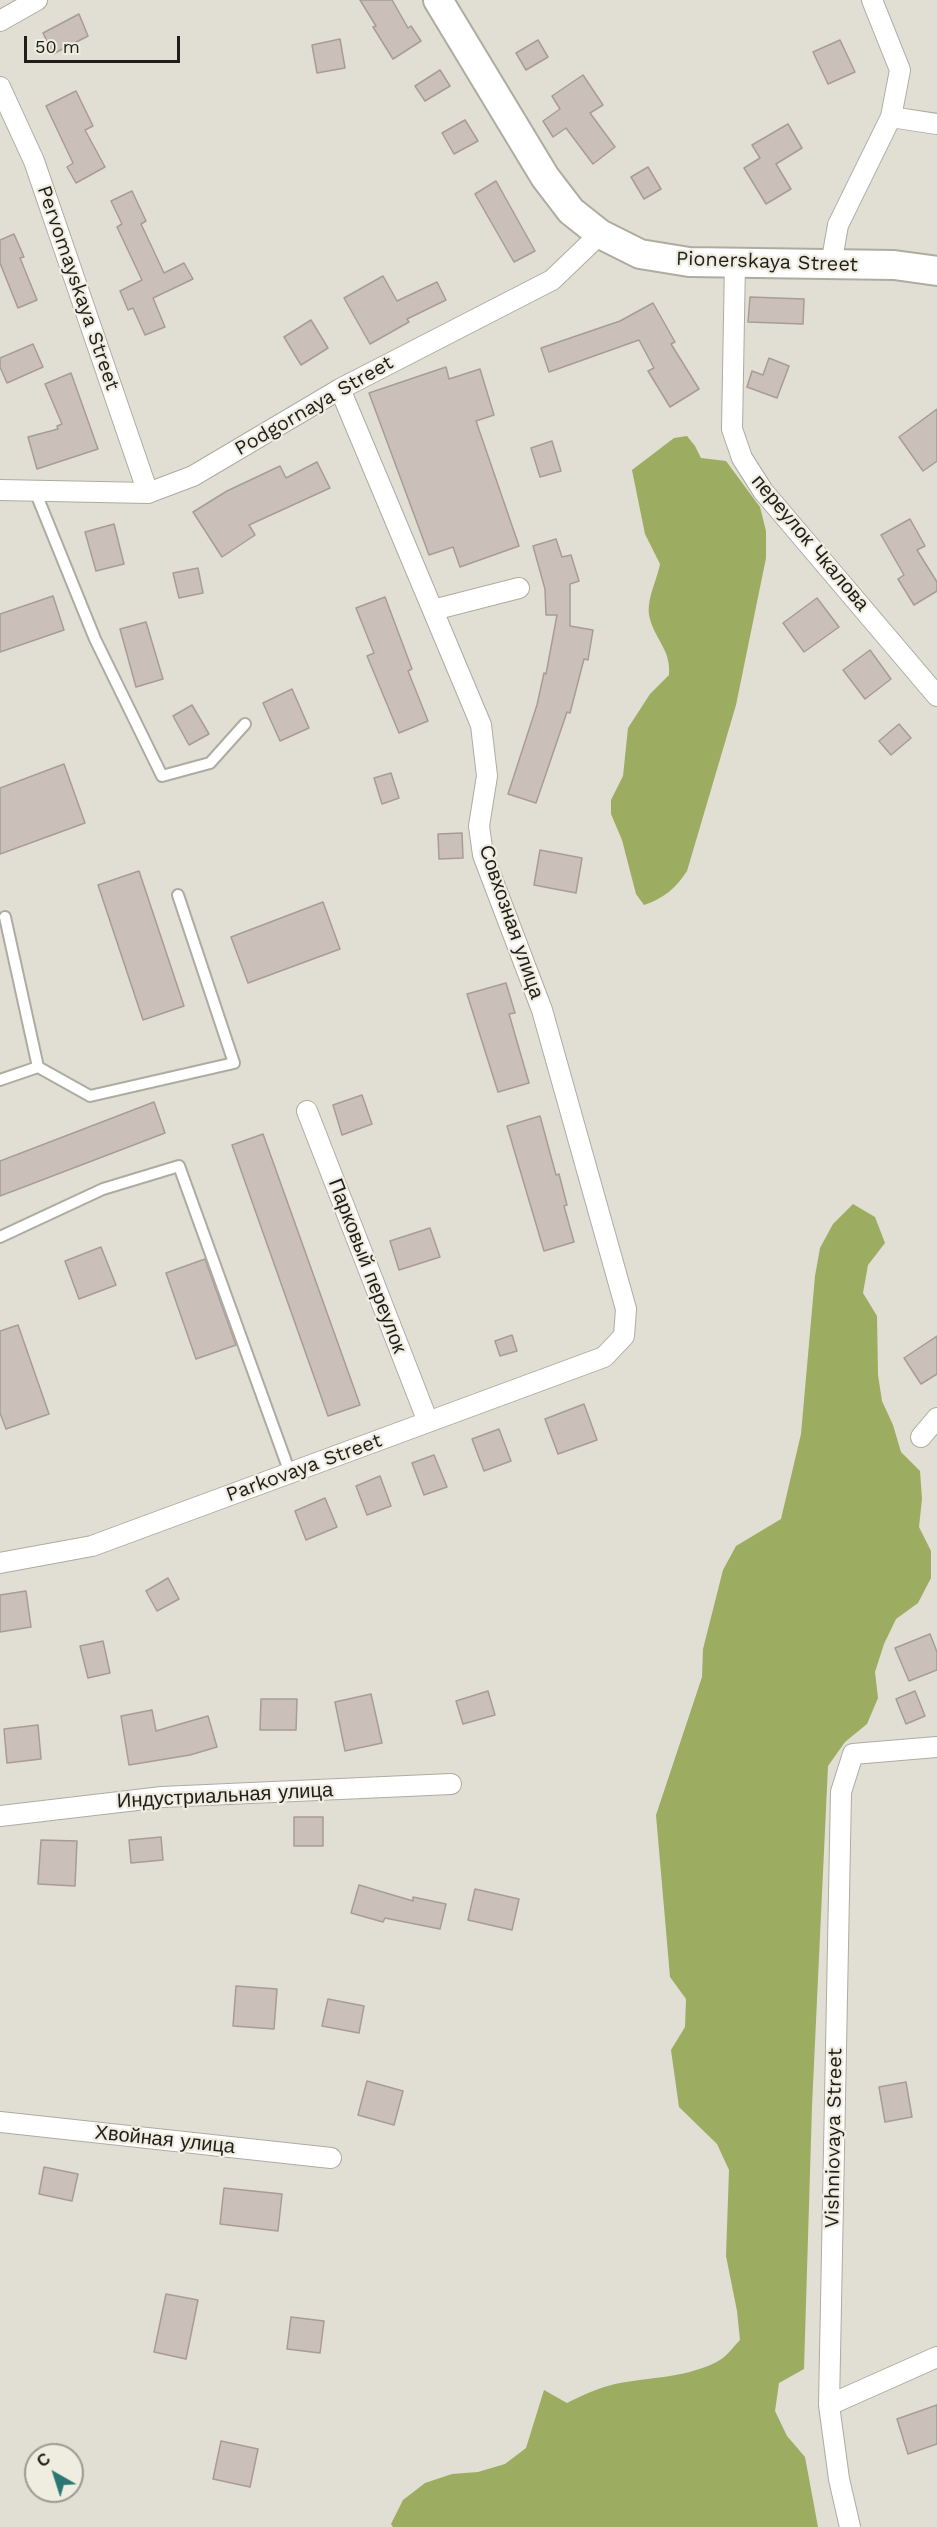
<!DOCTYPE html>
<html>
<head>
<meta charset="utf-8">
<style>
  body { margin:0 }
  #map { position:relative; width:937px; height:2527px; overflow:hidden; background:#e1ded3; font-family:"Work Sans",sans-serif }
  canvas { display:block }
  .north { position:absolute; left:24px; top:2443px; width:60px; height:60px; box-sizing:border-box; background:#efece0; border:2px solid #9c9a91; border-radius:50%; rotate:321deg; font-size:16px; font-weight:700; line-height:24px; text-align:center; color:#1f1e1a }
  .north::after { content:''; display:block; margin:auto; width:21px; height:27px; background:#2d7672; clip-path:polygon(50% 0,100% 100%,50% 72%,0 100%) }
  .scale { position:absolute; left:24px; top:36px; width:156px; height:27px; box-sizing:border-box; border:3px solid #1f1e1a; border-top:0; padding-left:8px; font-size:18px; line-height:21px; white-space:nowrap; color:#1f1e1a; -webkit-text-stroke:4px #efece0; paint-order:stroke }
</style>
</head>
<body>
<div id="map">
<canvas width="937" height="2527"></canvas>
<div class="north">С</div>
<div class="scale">50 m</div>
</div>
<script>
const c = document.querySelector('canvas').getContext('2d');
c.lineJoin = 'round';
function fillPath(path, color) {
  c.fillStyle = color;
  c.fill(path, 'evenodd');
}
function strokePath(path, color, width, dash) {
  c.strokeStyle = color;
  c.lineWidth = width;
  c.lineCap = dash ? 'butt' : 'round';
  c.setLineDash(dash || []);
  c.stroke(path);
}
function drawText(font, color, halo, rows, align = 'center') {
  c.font = font + ' "Work Sans",sans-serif';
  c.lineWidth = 4.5;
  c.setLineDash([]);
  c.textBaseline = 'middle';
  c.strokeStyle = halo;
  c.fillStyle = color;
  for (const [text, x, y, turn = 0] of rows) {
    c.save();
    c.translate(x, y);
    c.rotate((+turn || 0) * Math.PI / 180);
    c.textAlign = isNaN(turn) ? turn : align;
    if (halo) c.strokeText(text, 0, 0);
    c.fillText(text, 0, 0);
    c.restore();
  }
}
const forest = new Path2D(`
  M 687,436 L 695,446 L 701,458 L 726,461 L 760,507 L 766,531 L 766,558 L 736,705 L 687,871 C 676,888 663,899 644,905 L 636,894 L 622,840 L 611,814 L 611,800 L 623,776 L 628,728 L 650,694 L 669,675 C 671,650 656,641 650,619 C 645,601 657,581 660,564 L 645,534 L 632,470 L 674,438 Z
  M 853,1204 L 875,1217 L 885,1243 L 868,1265 L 863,1293 L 877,1316 L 878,1375 L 882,1401 L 893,1425 L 901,1452 L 920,1471 L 922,1499 L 919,1527 L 931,1551 L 931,1578 L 918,1603 L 896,1619 L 884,1644 L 875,1672 L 878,1698 L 867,1724 L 845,1742 L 828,1766 L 812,2106 L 804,2369 L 779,2383 L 775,2411 L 787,2436 L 805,2457 L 818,2527 L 393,2527 L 391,2524 L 403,2500 L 425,2483 L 452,2474 L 478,2472 L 505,2464 L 526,2448 L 544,2390 L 567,2403 C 583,2395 598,2388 615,2384 C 649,2377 689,2378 720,2360 C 727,2356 734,2346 740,2340 L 737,2311 L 726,2256 L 729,2170 L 717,2144 L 679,2107 L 671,2050 L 685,2027 L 686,1999 L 670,1977 L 656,1815 L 702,1677 L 703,1649 L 723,1570 L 736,1546 L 781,1519 L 801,1434 L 815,1276 L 820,1248 L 833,1224 Z`);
const building = new Path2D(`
  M 360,0 L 392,0 L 408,28 L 411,26 L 421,41 L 393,59 L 373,27 L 376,26 Z
  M 79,14 L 88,36 L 53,54 L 43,33 Z
  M 340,39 L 345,68 L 317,73 L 312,45 Z
  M 538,40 L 548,57 L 526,70 L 516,53 Z
  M 840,40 L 855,72 L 828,84 L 813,52 Z
  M 440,70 L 450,86 L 425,101 L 415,86 Z
  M 583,75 L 603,105 L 590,113 L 615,147 L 593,164 L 566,128 L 553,137 L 543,121 L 560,109 L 552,96 Z
  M 76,91 L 93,126 L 85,130 L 105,167 L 76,183 L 67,167 L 73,163 L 46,106 Z
  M 465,120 L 478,141 L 454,154 L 442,133 Z
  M 788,124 L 802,148 L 776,164 L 791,189 L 766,204 L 744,168 L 760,158 L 752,145 Z
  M 648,167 L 661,189 L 644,199 L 631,177 Z
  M 496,181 L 535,251 L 514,262 L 475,194 Z
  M 132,191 L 146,221 L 141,224 L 164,273 L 184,263 L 193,279 L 153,298 L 165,327 L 145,335 L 133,308 L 128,310 L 120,291 L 142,280 L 117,227 L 122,224 L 111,201 Z
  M 14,234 L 24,257 L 20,258 L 37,300 L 18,308 L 0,263 L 0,240 Z
  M 383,276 L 397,301 L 437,282 L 446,300 L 407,319 L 409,322 L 370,344 L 344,298 Z
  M 750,297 L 804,299 L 803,324 L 748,322 Z
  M 653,303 L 675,342 L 671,344 L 699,389 L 670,407 L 648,371 L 654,368 L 639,340 L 549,372 L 541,348 L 620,321 Z
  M 311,320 L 328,348 L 301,365 L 284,337 Z
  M 33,344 L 43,367 L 7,383 L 0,367 L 0,358 Z
  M 769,358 L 789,366 L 777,398 L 747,387 L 752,371 L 763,375 Z
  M 446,367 L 449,379 L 480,369 L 494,415 L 476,421 L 519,546 L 460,567 L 453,547 L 429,555 L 369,393 Z
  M 71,373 L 98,449 L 37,469 L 28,437 L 58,429 L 57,426 L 62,424 L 45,384 Z
  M 937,409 L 937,461 L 923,471 L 899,437 Z
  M 552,441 L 561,471 L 540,477 L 531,448 Z
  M 317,462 L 330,488 L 249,525 L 255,535 L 222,557 L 193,512 L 227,491 L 280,466 L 286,478 Z
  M 910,519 L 925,546 L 917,550 L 937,582 L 937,591 L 914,605 L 898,579 L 904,575 L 881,535 Z
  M 114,524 L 124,564 L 96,571 L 85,532 Z
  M 556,539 L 562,557 L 571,555 L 579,581 L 570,584 L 570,626 L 593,630 L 588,660 L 584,659 L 570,713 L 567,712 L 536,803 L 508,794 L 537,705 L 544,673 L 546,674 L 557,615 L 546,615 L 545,589 L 533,546 Z
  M 198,568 L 203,593 L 179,598 L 173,573 Z
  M 53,596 L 64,630 L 0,652 L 0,614 Z
  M 385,597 L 412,669 L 408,671 L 428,721 L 399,733 L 367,656 L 374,653 L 356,608 Z
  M 817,598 L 839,627 L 804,652 L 783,623 Z
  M 146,622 L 163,679 L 136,687 L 120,629 Z
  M 870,650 L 891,679 L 865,699 L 843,670 Z
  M 292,689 L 309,728 L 280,741 L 263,703 Z
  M 192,705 L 209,734 L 189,745 L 173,716 Z
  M 899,724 L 911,738 L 891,755 L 879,741 Z
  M 64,764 L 85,823 L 0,854 L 0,788 Z
  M 391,773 L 399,798 L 382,804 L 374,778 Z
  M 462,833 L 463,858 L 439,859 L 438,834 Z
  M 540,850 L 582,858 L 576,893 L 534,885 Z
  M 139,871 L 184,1006 L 143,1020 L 98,885 Z
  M 323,902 L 340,949 L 248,983 L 231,937 Z
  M 506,983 L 515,1013 L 509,1014 L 529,1083 L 498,1092 L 467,994 Z
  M 362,1095 L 372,1124 L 342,1135 L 333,1105 Z
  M 154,1102 L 165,1133 L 0,1196 L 0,1161 Z
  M 540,1116 L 556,1175 L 559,1174 L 567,1205 L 564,1206 L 574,1242 L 544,1251 L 507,1126 Z
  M 263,1134 L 360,1405 L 328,1416 L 232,1145 Z
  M 430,1228 L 440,1257 L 399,1270 L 390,1241 Z
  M 101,1247 L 116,1285 L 79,1299 L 65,1261 Z
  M 205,1259 L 236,1345 L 196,1359 L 166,1273 Z
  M 18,1325 L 49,1414 L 6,1429 L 0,1413 L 0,1331 Z
  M 512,1335 L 517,1351 L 500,1356 L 495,1341 Z
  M 937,1336 L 937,1374 L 921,1384 L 904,1358 Z
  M 584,1404 L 597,1440 L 558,1454 L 545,1419 Z
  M 499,1429 L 511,1461 L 484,1471 L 472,1439 Z
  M 434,1455 L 447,1487 L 424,1495 L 412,1463 Z
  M 380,1476 L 391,1506 L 367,1515 L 356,1486 Z
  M 325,1498 L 337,1527 L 306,1540 L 295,1511 Z
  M 168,1578 L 179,1599 L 157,1611 L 146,1591 Z
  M 26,1591 L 31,1627 L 0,1632 L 0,1595 Z
  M 930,1634 L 937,1652 L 937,1670 L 909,1681 L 895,1648 Z
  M 103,1641 L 110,1673 L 88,1678 L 80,1646 Z
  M 488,1691 L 495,1715 L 463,1724 L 456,1701 Z
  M 915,1691 L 925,1716 L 906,1724 L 896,1699 Z
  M 371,1694 L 382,1743 L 345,1751 L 335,1702 Z
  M 261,1699 L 297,1699 L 296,1730 L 260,1730 Z
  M 152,1710 L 156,1731 L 208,1716 L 217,1747 L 190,1755 L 129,1765 L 121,1716 Z
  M 38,1725 L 41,1759 L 7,1763 L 4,1729 Z
  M 294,1817 L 323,1817 L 323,1846 L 294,1846 Z
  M 161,1837 L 163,1860 L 131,1863 L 129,1840 Z
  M 41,1840 L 77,1841 L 75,1886 L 38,1884 Z
  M 359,1885 L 413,1901 L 413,1897 L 446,1904 L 440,1929 L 385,1918 L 383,1922 L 351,1913 Z
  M 475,1889 L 519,1899 L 512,1930 L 468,1920 Z
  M 236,1986 L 277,1989 L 274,2029 L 233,2026 Z
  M 328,1999 L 364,2006 L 359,2033 L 322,2026 Z
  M 367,2081 L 403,2091 L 394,2125 L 358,2115 Z
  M 906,2082 L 912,2117 L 885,2122 L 879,2087 Z
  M 44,2167 L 78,2174 L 72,2201 L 39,2194 Z
  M 224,2188 L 282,2194 L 278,2231 L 220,2224 Z
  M 166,2294 L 198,2300 L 186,2359 L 154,2352 Z
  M 291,2317 L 324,2321 L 320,2353 L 287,2349 Z
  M 937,2405 L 937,2444 L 908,2454 L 897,2419 Z
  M 221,2441 L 258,2449 L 250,2487 L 213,2479 Z`);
const service = new Path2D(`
  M 35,491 L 95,639 L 162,776 L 210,763 L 245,724
  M 38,1067 L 90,1096 L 234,1063 L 178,895
  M 0,1080 L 38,1067 L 5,917
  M 0,1237 L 103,1189 L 179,1166 L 290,1473`);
const minor = new Path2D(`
  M 872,0 L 900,70 L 891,117 L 937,124
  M 0,21 L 37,0
  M 0,87 L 34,161 L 148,493
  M 735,262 L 732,429 L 742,458 L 763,491 L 937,696
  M 831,265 L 838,225 L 891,117
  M 0,490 L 148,493 L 193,476 L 340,389 L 552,280 L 600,234
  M 433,610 L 519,588
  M 307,1111 L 428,1422
  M 921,1437 L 937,1418
  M 0,1563 L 92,1546 L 604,1357 L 624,1336 L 626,1309 L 542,1010 L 483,855 L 479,826 L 487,776 L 481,725 L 340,389
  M 0,1816 L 162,1797 L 451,1784
  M 0,2122 L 331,2158
  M 829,2405 L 937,2357
  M 850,2527 L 839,2479 L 829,2405 L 841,1792 L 853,1754 L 937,1747`);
const secondary = new Path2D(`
  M 438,0 L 545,177 L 571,211 L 600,234 L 640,254 L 689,262 L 894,265 L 937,271`);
const streetNames = [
  ["Pionerskaya Street",767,262,2],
  ["Pervomayskaya Street",78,288,71],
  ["Podgornaya Street",314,406,-30],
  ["переулок Чкалова",810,543,50],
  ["Совхозная улица",511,922,71],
  ["Парковый переулок",367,1266,69],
  ["Parkovaya Street",304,1468,-20],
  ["Индустриальная улица",225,1796,-3],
  ["Vishniovaya Street",834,2138,-89],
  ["Хвойная улица",165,2140,6]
];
fillPath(forest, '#9cac61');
fillPath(building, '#cbc0b9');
strokePath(building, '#a79c96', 1.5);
strokePath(service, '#aeaca1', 14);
strokePath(minor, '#aeaca1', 22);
strokePath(secondary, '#aeaca1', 32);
strokePath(service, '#fff', 10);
strokePath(minor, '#fff', 20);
strokePath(secondary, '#fff', 28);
drawText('20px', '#1f1e1a', '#efece0', streetNames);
</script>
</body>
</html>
